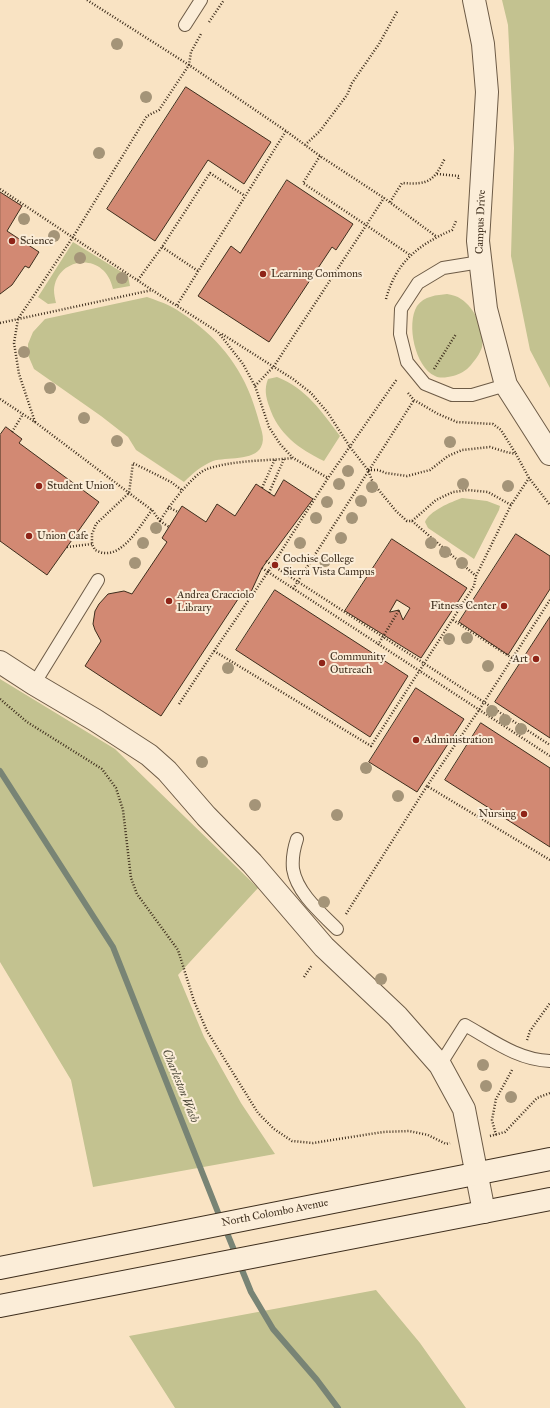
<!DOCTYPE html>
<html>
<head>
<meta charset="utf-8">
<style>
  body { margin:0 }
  canvas { display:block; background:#f9e3c3 }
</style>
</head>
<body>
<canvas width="550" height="1408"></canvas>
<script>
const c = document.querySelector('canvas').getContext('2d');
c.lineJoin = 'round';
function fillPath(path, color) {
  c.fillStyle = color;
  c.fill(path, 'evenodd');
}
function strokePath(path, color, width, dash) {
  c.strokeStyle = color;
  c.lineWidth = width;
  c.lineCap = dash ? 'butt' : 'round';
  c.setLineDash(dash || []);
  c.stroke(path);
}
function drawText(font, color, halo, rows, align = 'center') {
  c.font = font + ' "IM FELL Great Primer",serif';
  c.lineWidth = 4;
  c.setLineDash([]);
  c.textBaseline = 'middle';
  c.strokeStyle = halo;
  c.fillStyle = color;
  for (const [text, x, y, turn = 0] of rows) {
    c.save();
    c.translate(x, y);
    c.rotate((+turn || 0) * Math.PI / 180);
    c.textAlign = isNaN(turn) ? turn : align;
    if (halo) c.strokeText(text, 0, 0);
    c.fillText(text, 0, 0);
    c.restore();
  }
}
const green = new Path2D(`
  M 502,0 L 550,0 L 550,388 L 530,350 L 511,256 L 514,148 L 508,25 Z
  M 73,242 L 128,276 L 130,286 L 113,289 C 105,250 56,257 54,290 C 54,294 55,299 56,303 L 48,304 L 38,297 Z
  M 447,294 C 452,295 457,296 461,299 C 475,308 485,330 482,347 C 480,354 475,360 471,365 C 466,371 460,374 453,376 C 448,377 440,379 435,376 C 415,367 406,324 417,306 C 424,296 437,295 447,294 Z
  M 147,297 C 155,300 162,302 170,306 C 178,310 186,316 193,321 C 227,347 247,377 258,418 C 260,427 266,438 261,447 C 254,461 226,457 213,461 C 201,466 193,473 184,482 L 136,450 L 128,437 L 101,416 L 34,369 L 28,355 L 28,344 L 33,332 L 45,319 Z
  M 277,377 C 306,388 322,412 340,436 L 324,461 C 299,449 278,434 269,406 C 266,397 264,389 268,379 Z
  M 462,498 L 487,501 L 500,506 L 499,510 L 474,559 L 428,528 L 425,522 C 429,511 451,502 462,498 Z
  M 0,679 L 115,749 L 258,888 L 178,975 L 204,1037 L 241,1103 L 275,1154 L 93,1187 L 71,1080 L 0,962 Z
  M 376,1290 L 420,1343 L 466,1408 L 175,1408 L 129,1336 Z`);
const stream = new Path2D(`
  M 0,771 L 113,947 L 221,1220
  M 225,1228 L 251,1292 L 273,1329 L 317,1380 L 338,1408`);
const building = new Path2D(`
  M 186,87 L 271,142 L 244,184 L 208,160 L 155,241 L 107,209 Z
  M 287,180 L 353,224 L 336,250 L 332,247 L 269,342 L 198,296 L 231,246 L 240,253 Z
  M 0,192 L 22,206 L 7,231 L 39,252 L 29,268 L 25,266 L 12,285 L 0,294 Z
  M 6,427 L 22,439 L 19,443 L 99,502 L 47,575 L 0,541 L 0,435 Z
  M 284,480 L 313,499 L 262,568 L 250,594 L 244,590 L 161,716 L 85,666 L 101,641 L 95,630 L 93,624 L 95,611 L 99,604 L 108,594 L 124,591 L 132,594 L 167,542 L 162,538 L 182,506 L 206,522 L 217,504 L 235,516 L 256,484 L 274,496 Z
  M 516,534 L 550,556 L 550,589 L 508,655 L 459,622 Z
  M 392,539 L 467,588 L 421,658 L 345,611 ZM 397,600 L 410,608 L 403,620 L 399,610 L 390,612 Z
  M 275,590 L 408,676 L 370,737 L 236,650 Z
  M 550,617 L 550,738 L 495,702 Z
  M 416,688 L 464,719 L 417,792 L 369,762 Z
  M 481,723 L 550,768 L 550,847 L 445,780 Z`);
const path = new Path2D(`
  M 87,0 L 189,65 L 286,131 L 320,156 L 384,198 L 437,237
  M 209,22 L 224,0
  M 305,145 L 320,131 L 347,95 L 352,83 L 379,44 L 398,10
  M 320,156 L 303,183 L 366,225 L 410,255
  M 437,174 L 459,176 L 458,179
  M 0,189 L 152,290 L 218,332 L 243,364 L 255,386 L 269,427 L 280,444 L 293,458 L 328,478
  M 390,202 L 402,183 C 429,185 434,181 445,158
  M 162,247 L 198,271
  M 138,280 L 162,247 L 210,173 L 245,196
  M 386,299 C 396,262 418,245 452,230 L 456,221
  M 177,305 L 286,131
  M 0,323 L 152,290
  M 222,334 L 293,379 L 311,393 L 328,413 L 350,447 L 368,470 L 373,483 L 396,511 L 407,521 L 412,521 L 436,500 L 453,492 L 468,490 L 488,492 L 511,505
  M 434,369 L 456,334
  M 255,386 L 274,366 L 384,198
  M 408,393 L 414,400 L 438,414 L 457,422 L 493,424 L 501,430 L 516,454
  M 0,399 L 35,422 L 141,502 L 152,510 L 160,521 C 168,507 193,474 207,469 C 234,460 265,461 293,458
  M 35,422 L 19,374 L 14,343 L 18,319 L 73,237 L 147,116 L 159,110 L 189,65 L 191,52 L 201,34
  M 12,432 L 23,414
  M 368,470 L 378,470 L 386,473 L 407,476 L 430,470 L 448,456 L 462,450 L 490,447 L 506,452 L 516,454 L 529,478 L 550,505
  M 262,488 L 275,459
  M 269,493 L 284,459
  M 168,507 L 178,512
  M 152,510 C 141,524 125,555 104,553 C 101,553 98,551 95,550 L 92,544 L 92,534 L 96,524 L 129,493 L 133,463 L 171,482 L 183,491
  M 160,521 L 169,527
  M 412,521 L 476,576
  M 67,547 L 92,544
  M 266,561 L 550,745
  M 262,568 L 268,572 L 328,478 L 397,379
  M 293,589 L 414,400
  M 453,620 L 512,658
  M 378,645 L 399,610
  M 214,651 L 371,746 L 474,586 L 476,576 L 511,505 L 529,478
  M 0,699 L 27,722 L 102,769 L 116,788 L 123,810 L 131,878 L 137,894 L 178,950 L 194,1001 L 207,1031 L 258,1113 L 274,1129 L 292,1141 L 313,1143 L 383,1132 L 409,1131 L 428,1135 L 446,1144 L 450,1143
  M 179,704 L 214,651 L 268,572 L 550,756
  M 427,786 L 479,710 L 550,600
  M 346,914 L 427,786 L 550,860
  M 304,977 L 312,965
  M 527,1040 L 530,1031 L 550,1003
  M 496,1135 L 492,1120 L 496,1099 L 512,1070
  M 490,1136 L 505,1132 L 537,1098 L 550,1093`);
const lane = new Path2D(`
  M 185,25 L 201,0
  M 480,262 L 443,268 L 418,283 L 401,309 L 400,334 L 407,362 L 425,384 L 452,395 L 472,395 L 506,385
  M 34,684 L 98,580
  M 297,839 C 294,848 292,859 293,869 C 297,893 321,913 337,929
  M 440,1065 L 465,1025 C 492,1040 518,1060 550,1061`);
const street = new Path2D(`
  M 474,0 L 483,44 L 487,92 L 478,241 L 486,309 L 506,385 L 550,454
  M 0,662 L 34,684 L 95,720 L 149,755 L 167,771 L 206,816 L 252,863 L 324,947 L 397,1016 L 440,1065 L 464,1109 L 484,1212`);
const secondary = new Path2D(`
  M 0,1268 L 550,1159
  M 0,1306 L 550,1199`);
const trees = [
  [117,44],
  [146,97],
  [99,153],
  [24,219],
  [54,236],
  [80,258],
  [122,278],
  [24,352],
  [50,388],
  [84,418],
  [117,441],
  [450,442],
  [348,471],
  [339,484],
  [463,484],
  [508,486],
  [372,487],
  [361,501],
  [327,502],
  [316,518],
  [352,518],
  [156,528],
  [341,538],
  [143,543],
  [300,543],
  [431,543],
  [445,552],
  [325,561],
  [135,563],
  [462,563],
  [467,638],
  [449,639],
  [488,666],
  [228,668],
  [492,711],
  [505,720],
  [521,729],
  [202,762],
  [366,768],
  [398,796],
  [255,805],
  [337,815],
  [324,902],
  [381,979],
  [483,1065],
  [486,1086],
  [511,1097]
];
const markers = [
  [12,241,4,"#8f2418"],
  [263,274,4,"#8f2418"],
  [39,486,4,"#8f2418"],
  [29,536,4,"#8f2418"],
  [275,565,4,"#8f2418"],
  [169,601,4,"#8f2418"],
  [504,606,4,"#8f2418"],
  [536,659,4,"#8f2418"],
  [322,663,4,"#8f2418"],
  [416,740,4,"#8f2418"],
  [524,814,4,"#8f2418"]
];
const streetNames = [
  ["Campus Drive",481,222,-88],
  ["North Colombo Avenue",275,1213,-11]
];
const poiNames = [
  ["Science",20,241],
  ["Learning Commons",271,274],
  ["Student Union",47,486],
  ["Union Cafe",37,536],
  ["Cochise College",283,559],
  ["Sierra Vista Campus",283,572],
  ["Andrea Cracciolo",177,595],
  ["Library",177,608],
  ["Fitness Center",496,606,"right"],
  ["Community",330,657],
  ["Outreach",330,670],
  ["Art",528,659,"right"],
  ["Administration",424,740],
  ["Nursing",516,814,"right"]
];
const waterNames = [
  ["Charleston Wash",180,1086,68]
];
fillPath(green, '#c3c290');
strokePath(stream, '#788475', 6);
fillPath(building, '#d28973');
strokePath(building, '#3e2e1d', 1);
strokePath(lane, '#6d5b46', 14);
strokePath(street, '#6d5b46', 24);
strokePath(secondary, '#3e2e1d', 24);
strokePath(path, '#3e2e1d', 2.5, [1, 2]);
strokePath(lane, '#fbedd8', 12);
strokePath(street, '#fbedd8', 22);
strokePath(secondary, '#fbedd8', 22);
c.fillStyle = '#a49478';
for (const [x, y] of trees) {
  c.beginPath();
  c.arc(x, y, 6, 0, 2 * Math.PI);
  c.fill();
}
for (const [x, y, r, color] of markers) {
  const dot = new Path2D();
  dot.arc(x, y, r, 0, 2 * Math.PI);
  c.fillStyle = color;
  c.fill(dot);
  strokePath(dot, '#fbedd8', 1.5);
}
drawText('11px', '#3e2e1d', '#fbedd8', streetNames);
drawText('11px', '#3e2e1d', '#fbedd8', poiNames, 'left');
drawText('italic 12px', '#565242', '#fbedd8', waterNames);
</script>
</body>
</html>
